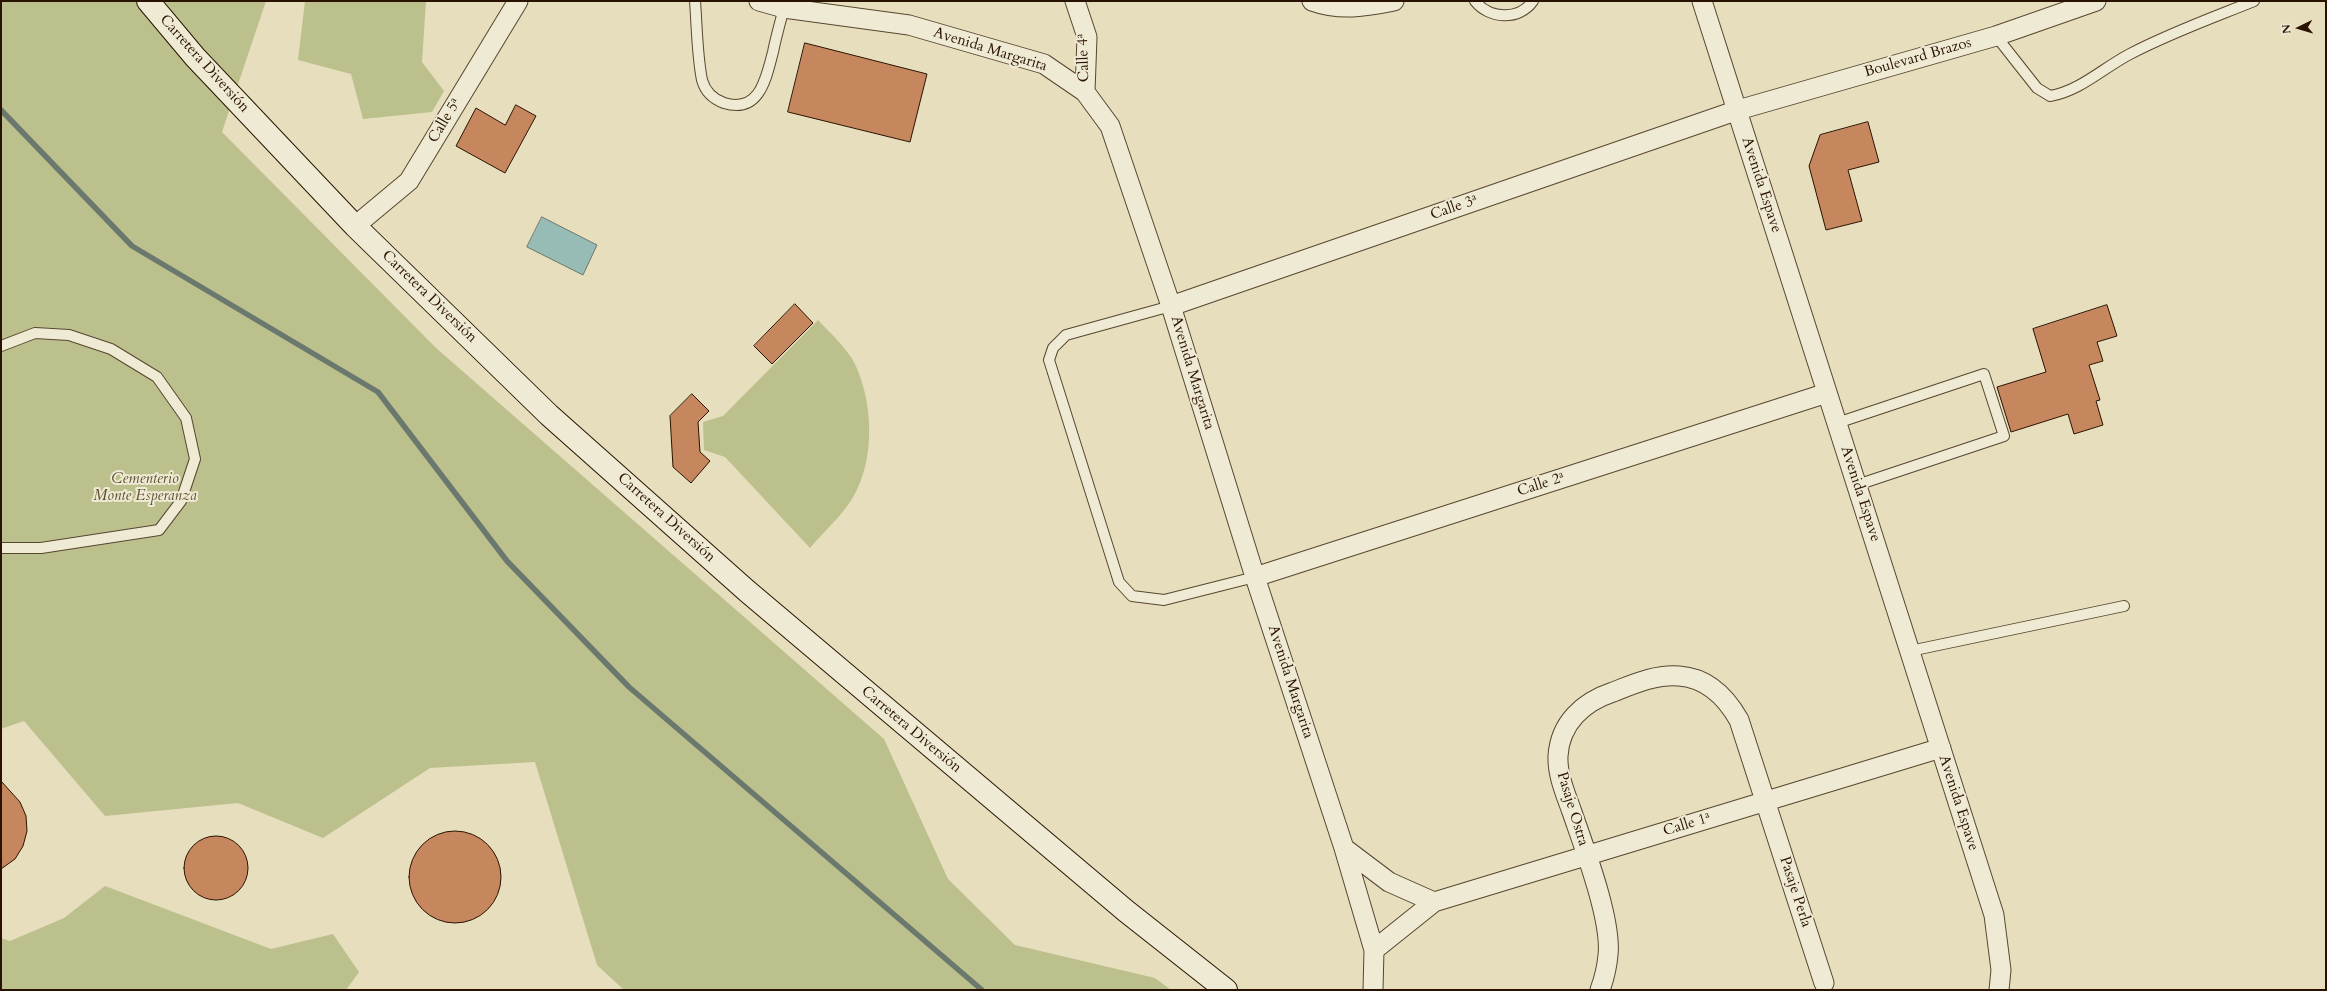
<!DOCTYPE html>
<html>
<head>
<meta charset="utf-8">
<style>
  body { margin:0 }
  #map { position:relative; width:2327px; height:991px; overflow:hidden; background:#e7debd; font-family:Cardo,serif }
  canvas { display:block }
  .frame { position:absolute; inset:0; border:2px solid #291300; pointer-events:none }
  .north { position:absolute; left:2279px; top:8px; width:40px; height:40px; -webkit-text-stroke:3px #efead4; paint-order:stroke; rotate:265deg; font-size:11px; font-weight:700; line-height:16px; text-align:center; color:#291300 }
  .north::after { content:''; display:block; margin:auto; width:14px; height:18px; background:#291300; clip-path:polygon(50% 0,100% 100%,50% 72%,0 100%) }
</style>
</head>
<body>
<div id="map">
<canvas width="2327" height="991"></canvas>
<div class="frame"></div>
<div class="north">N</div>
</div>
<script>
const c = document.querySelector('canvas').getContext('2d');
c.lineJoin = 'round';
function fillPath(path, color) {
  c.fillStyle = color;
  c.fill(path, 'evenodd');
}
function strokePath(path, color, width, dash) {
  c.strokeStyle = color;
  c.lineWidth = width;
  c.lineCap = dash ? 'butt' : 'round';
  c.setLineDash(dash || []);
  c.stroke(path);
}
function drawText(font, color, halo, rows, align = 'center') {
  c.font = font + ' Cardo,serif';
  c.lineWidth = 4;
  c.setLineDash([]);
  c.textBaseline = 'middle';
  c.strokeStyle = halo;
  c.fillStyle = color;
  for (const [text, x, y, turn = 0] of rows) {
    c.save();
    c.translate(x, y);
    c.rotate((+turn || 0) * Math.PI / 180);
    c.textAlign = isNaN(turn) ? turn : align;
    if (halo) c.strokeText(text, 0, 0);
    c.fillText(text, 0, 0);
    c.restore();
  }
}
const green = new Path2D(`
  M 1,1 L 266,1 L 222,132 L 436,348 L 884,739 L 948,879 L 1015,945 L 1155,978 L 1171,990 L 624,990 L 597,965 L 535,762 L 430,768 L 323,838 L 238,803 L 105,816 L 24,721 L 1,729 Z
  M 305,1 L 426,1 L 422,62 L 444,91 L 432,112 L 363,119 L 351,74 L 298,60 Z
  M 818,320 C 831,334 846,347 855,364 C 874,405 875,461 852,499 C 841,517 823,532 810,548 L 725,457 L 704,450 L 703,422 L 723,416 Z
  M 105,886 L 271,949 L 333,934 L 359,972 L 346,990 L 1,990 L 1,938 L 10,941 L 64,918 Z`);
const water = new Path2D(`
  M 542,217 L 597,245 L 583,275 L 527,247 Z`);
const stream = new Path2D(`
  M 1,110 L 132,246 L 378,392 L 507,561 L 629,687 L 982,990`);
const building = new Path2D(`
  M 805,43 L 927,74 L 910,142 L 788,112 Z
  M 516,105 L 536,116 L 505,173 L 456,146 L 476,108 L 505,125 Z
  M 1868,122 L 1879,162 L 1848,170 L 1862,221 L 1826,230 L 1809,166 L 1820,135 Z
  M 795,304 L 813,323 L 772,364 L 754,346 Z
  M 2107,305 L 2117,336 L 2097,342 L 2103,361 L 2089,365 L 2100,400 L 2096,401 L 2103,425 L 2074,434 L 2068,414 L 2011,432 L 1997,387 L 2046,372 L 2033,329 Z
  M 692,394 L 709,411 L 698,422 L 700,452 L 710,461 L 691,483 L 673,467 L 670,416 Z
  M 1,781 L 20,802 L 26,816 L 27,831 L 23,846 L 15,859 L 1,869 Z
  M409 877a46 46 0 1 1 92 0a46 46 0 1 1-92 0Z
  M184 868a32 32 0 1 1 64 0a32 32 0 1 1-64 0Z`);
const service = new Path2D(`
  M 695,1 C 697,27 697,55 702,80 C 705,91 713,99 724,103 C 760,114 766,78 773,52 C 776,37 780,23 784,8
  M 1475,1 C 1489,19 1519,21 1533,1
  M 1996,36 L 2037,88 L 2050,96 C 2080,91 2103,68 2130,54 C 2170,33 2212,18 2254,1
  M 1171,306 L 1066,335 L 1053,348 L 1049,360 L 1119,582 L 1132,596 L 1164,600 L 1255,577
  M 1,346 L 35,333 L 69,335 L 111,349 L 157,377 L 186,418 L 195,459 L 181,501 L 159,530 L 41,548 L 1,548
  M 1837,423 L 1984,374 L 2004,436 L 1857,485
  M 1910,651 L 2124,606`);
const minor = new Path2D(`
  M 759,1 L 784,8 L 909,25 L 1044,64 L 1085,92 L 1110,126 L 1171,306 L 1255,577 L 1344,848 L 1374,950 L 1373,990
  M 1075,1 L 1087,37 L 1085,92
  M 1312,1 C 1340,11 1365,7 1394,1
  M 1702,1 L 1994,915 L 2001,970 L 1999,990
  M 355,226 L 409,181 L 518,1
  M 1171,306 L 1738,110 L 1996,36 L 2096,1
  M 1255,577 L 1827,393
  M 1344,848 L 1389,882 L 1434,902
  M 1374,950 L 1434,902 L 1941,748
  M 1600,990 C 1604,979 1607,967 1608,955 C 1612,920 1584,847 1572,812 C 1566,795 1557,775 1558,756 C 1560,723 1583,702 1613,692 C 1634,684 1656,674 1679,676 C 1708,678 1726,697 1739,720 L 1824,983`);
const secondary = new Path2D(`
  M 148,1 L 195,57 L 355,226 L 549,415 L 747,591 L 1126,911 L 1226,990`);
const streetNames = [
  ["Avenida Margarita",990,50,17],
  ["Calle 4ª",1084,58,-92],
  ["Boulevard Brazos",1918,58,-16],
  ["Carretera Diversión",204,64,48],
  ["Calle 5ª",445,121,-59],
  ["Avenida Espave",1761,185,72],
  ["Calle 3ª",1454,208,-19],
  ["Carretera Diversión",429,297,44],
  ["Avenida Margarita",1192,373,73],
  ["Calle 2ª",1541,485,-18],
  ["Avenida Espave",1860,494,72],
  ["Carretera Diversión",666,518,42],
  ["Avenida Margarita",1290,682,72],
  ["Carretera Diversión",911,730,40],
  ["Avenida Espave",1958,803,72],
  ["Pasaje Ostra",1572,809,73],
  ["Calle 1ª",1687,825,-17],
  ["Pasaje Perla",1795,892,72]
];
const parkNames = [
  ["Cementerio",145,480],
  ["Monte Esperanza",145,497]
];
fillPath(green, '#bbc08d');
fillPath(water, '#97bbb5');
strokePath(water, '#6b786d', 1);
strokePath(stream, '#6b786d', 5.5);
fillPath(building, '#c6875f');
strokePath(building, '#291300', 1);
strokePath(service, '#58462f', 12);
strokePath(minor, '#58462f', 21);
strokePath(secondary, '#291300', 24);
strokePath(service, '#efead4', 10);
strokePath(minor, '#efead4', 19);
strokePath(secondary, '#efead4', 22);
drawText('15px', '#291300', '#efead4', streetNames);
drawText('italic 15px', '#5c5031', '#efead4', parkNames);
</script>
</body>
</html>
